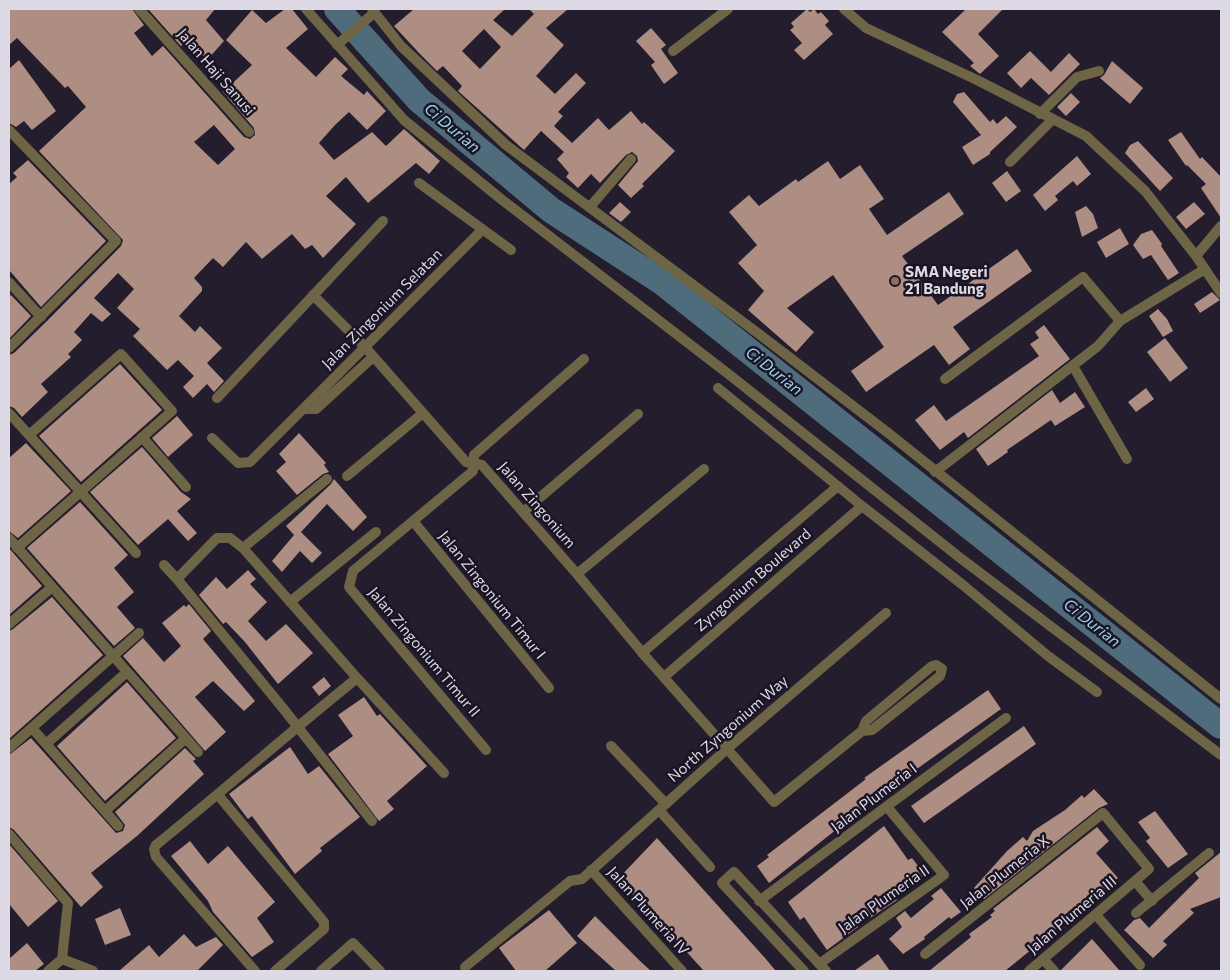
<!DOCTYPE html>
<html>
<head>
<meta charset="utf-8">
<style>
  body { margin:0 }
  #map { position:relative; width:1230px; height:980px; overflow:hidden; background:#231d2e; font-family:Commissioner,sans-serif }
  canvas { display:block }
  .frame { position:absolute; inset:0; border:10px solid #ddd9e5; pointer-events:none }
</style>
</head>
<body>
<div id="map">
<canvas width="1230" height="980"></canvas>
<div class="frame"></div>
</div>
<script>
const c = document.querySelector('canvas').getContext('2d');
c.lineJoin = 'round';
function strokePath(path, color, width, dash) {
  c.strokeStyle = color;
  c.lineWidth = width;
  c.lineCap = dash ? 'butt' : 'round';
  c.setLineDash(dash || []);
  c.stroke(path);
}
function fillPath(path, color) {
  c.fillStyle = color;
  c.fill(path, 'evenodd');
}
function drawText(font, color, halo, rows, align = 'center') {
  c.font = font + ' Commissioner,sans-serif';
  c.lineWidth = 5;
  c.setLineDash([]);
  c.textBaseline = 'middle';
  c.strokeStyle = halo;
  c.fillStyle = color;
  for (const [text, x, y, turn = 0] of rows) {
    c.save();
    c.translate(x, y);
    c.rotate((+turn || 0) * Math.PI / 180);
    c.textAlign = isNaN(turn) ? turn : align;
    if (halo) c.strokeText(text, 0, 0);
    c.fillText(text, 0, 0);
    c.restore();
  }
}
const river = new Path2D(`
  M 337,9 L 419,100 L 551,210 L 662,282 L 1221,726`);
const building = new Path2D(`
  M 9,9 L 132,9 L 144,25 L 134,33 L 152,56 L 163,46 L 244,137 L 250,139 L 255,135 L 254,128 L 223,92 L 252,65 L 226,40 L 252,10 L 266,23 L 285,9 L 292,9 L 308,29 L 286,48 L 316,77 L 335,57 L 348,69 L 341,76 L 364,95 L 367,91 L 386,111 L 367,130 L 349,112 L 335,125 L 319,143 L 334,160 L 372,132 L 386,146 L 404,129 L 440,161 L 429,174 L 416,163 L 368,203 L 346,177 L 326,196 L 356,224 L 323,258 L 312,245 L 305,249 L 292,234 L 262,259 L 246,242 L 223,267 L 213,258 L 194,278 L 202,287 L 202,291 L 179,316 L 195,332 L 200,326 L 222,348 L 207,363 L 224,381 L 214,392 L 207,384 L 193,398 L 183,387 L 194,376 L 178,360 L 167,370 L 133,336 L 140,329 L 117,308 L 134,289 L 118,273 L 94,298 L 111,314 L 102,322 L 91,313 L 74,332 L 82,340 L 68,354 L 71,357 L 41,384 L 48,392 L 22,417 L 14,408 L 9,406 L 9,355 L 14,353 L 46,322 L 121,246 L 123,240 L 39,151 L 86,107 L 68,86 L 65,88 L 17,38 L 9,45 ZM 214,125 L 235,149 L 218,165 L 194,142 Z
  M 148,9 L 215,9 L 206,20 L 224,41 L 207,60 L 187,40 L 181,46 Z
  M 414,9 L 505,9 L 493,20 L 512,36 L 534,14 L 529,9 L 568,9 L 546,28 L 564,45 L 536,76 L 555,94 L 576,73 L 586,83 L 558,112 L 563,116 L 554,126 L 572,143 L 598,118 L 609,130 L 631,111 L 642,124 L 644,122 L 675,151 L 642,184 L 644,186 L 631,198 L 618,185 L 638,161 L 637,156 L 632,152 L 626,155 L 600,183 L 591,174 L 578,188 L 566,177 L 569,173 L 557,159 L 564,152 L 541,131 L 524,150 L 458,91 L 462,86 L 443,66 L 437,71 L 419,53 L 394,26 ZM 484,29 L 501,47 L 480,69 L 462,51 Z
  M 807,9 L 810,12 L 814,9 L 818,14 L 821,12 L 829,21 L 825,25 L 833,34 L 804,60 L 794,50 L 802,43 L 790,30 L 794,27 L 791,23 Z
  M 966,9 L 1003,9 L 978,34 L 999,56 L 980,74 L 970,66 L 974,63 L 942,32 Z
  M 651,28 L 666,45 L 661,49 L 678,73 L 664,84 L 651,65 L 655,62 L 636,41 Z
  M 1030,51 L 1051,72 L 1069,53 L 1080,64 L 1049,95 L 1031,78 L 1021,88 L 1007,73 Z
  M 19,60 L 56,111 L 32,130 L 24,121 L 16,127 L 9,123 L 9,69 Z
  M 1112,61 L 1143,88 L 1130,104 L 1100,78 L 1104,75 Z
  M 964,92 L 990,122 L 993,119 L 997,124 L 1006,116 L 1017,127 L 990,152 L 990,154 L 973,165 L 962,147 L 981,135 L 953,102 L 957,94 Z
  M 1071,93 L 1080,102 L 1066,116 L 1057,107 Z
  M 1181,132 L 1200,159 L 1202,157 L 1221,177 L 1221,218 L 1201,188 L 1206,184 L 1187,165 L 1186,166 L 1168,140 Z
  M 1138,141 L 1173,178 L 1160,191 L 1125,153 L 1130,145 Z
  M 1077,156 L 1091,174 L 1077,186 L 1073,181 L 1055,196 L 1058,200 L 1045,211 L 1033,195 Z
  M 28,160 L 106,241 L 41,307 L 9,270 L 9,184 L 17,177 L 13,173 Z
  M 828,161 L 840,179 L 860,165 L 884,199 L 869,209 L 887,235 L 949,192 L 964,214 L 902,256 L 938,305 L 1017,249 L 1032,271 L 953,327 L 970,349 L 949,365 L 934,345 L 866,392 L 851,371 L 884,347 L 833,275 L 787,308 L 814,332 L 796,352 L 748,310 L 764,291 L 738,263 L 757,245 L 729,212 L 749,195 L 759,206 L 796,179 L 798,182 Z
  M 1007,171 L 1021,191 L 1006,202 L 992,183 Z
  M 620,202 L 631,212 L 621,222 L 609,213 Z
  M 1194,202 L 1205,214 L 1186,229 L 1176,217 Z
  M 1086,206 L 1093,214 L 1098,228 L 1082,237 L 1075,212 Z
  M 1120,228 L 1129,244 L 1106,258 L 1097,242 Z
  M 1152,230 L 1162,244 L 1161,246 L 1179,273 L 1168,280 L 1151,255 L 1143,259 L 1133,245 L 1141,234 Z
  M 1212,292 L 1220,300 L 1200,313 L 1194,304 Z
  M 11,295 L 31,316 L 9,339 L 9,297 Z
  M 1158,309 L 1167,319 L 1173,331 L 1163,337 L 1149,316 Z
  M 1044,325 L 1070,359 L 968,438 L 964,432 L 940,450 L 915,420 L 934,405 L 946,421 L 1039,356 L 1030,344 L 1039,338 L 1035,332 Z
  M 1165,338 L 1188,368 L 1170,382 L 1147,352 Z
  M 120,364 L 162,410 L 81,482 L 39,436 Z
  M 1146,388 L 1154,399 L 1136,412 L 1128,402 Z
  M 1052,390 L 1060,403 L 1075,392 L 1085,407 L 1055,426 L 1051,420 L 1007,450 L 1008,452 L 988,466 L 976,449 Z
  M 177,416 L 193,435 L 168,457 L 152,438 Z
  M 299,433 L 326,463 L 324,465 L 329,472 L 323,474 L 297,495 L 276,471 L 286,462 L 279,454 Z
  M 26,443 L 71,491 L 18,538 L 9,531 L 9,458 Z
  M 142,447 L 181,492 L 191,499 L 177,511 L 197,533 L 188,541 L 168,519 L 138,545 L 90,492 Z
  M 334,479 L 367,517 L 353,531 L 327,504 L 301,532 L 322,553 L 312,563 L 300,551 L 282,572 L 272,561 L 294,535 L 286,526 L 331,484 Z
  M 80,502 L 128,555 L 114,568 L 134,592 L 117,607 L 135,628 L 114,646 L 27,548 Z
  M 9,548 L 42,586 L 9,615 Z
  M 248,570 L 256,579 L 250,584 L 267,602 L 248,621 L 266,641 L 286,624 L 313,653 L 278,684 L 245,642 L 226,622 L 223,624 L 199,595 L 216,577 L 227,589 Z
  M 52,597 L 103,655 L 9,739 L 9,631 L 13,629 Z
  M 189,604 L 211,631 L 203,639 L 255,701 L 244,711 L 213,681 L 195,697 L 226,732 L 205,751 L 123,656 L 143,638 L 164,662 L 181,646 L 162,623 L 184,605 L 186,607 Z
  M 324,677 L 331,686 L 319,696 L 312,687 Z
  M 127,682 L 176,738 L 105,801 L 57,746 Z
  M 988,690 L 1001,709 L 876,798 L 769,883 L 757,866 L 769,857 L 767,855 L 866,779 L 864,778 Z
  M 364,697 L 377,716 L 380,714 L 427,766 L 387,801 L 394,809 L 379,821 L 328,754 L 353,736 L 338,715 Z
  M 1024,726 L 1036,744 L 924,823 L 911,806 Z
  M 31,738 L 116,833 L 123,831 L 125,825 L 115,812 L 185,748 L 196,759 L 193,761 L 204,774 L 137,836 L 91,873 L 103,887 L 81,907 L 14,830 L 9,827 L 9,755 Z
  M 290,747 L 308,774 L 319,766 L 360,817 L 320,848 L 322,851 L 295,874 L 252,816 L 248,819 L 229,794 Z
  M 1094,789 L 1108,804 L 1099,808 L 984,899 L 974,888 L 1007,851 L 1023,837 L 1027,841 L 1033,831 L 1065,810 L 1082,795 L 1084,798 Z
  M 1155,811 L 1188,854 L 1168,868 L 1146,841 L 1150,838 L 1138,822 Z
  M 884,826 L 908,860 L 912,858 L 925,875 L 895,897 L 897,900 L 870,918 L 862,908 L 851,917 L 858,927 L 827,950 L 804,917 L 800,920 L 788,902 Z
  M 1097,827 L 1109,841 L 1096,853 L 1118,878 L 1107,888 L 1005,971 L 929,971 L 971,937 L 969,934 L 992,917 L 990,915 L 995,911 L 993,909 Z
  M 657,838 L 765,958 L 776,971 L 704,971 L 652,914 L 617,880 Z
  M 190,841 L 208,864 L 228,846 L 275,902 L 257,918 L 274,942 L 252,957 L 213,912 L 208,901 L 171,856 Z
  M 9,844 L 58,901 L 28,927 L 9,904 Z
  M 1221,852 L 1221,897 L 1190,909 L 1194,913 L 1163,941 L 1167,945 L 1153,958 L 1124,930 L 1134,920 L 1140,918 L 1149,928 L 1199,878 L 1195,873 Z
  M 941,888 L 961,912 L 951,919 L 949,917 L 924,937 L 925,939 L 903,954 L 889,939 L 902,927 L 896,918 L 905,911 L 911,918 L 934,899 L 931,896 Z
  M 120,908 L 131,935 L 105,945 L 95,919 Z
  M 549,910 L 577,943 L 545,971 L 516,971 L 499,948 Z
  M 595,916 L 640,961 L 651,971 L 616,971 L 577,936 Z
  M 184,934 L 196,947 L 216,937 L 223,945 L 197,971 L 119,971 L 149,945 L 159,957 Z
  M 1092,939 L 1120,971 L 1061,971 L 1061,970 Z
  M 27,943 L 44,964 L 35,971 L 9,971 L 9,959 Z
  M 878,954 L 890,971 L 854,971 Z`);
const street = new Path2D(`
  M 139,9 L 249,132
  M 306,9 L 404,120 L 501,199 L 731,376 L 959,557 L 1221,755
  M 372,9 L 401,46 L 506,145 L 759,334 L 887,432 L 1221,699
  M 844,9 L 866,28 L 977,80 L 1086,136 L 1145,191 L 1196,256 L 1221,293
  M 337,45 L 375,12
  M 673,51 L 728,9
  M 1040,114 L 1077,77 L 1099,71
  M 9,130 L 116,241 L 9,348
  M 1010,162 L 1053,119
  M 419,183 L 511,250
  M 590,207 L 631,159
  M 1196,256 L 1221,226
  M 9,282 L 41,317
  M 313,295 L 365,347 L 466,462 L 482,465 L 577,574 L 645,656 L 774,802 L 862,731 L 866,721 L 932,666 L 936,665 L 942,669 L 940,676 L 872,730 L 862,731
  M 1073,366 L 1127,459
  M 945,379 L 1083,277 L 1120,321
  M 718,388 L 862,506 L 963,585 L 1048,656 L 1097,692
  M 217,398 L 383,221
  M 303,409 L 316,409 L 373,357
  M 9,413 L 136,553
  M 142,437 L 186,487
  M 212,438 L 238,463 L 250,462 L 482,230
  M 935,472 L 1098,346 L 1120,321 L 1205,269
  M 347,476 L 423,413
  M 523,512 L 638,414
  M 413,521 L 549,688
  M 9,538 L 198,752
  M 17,548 L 172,411 L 121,354 L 29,435
  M 243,548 L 327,479
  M 164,565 L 177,579
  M 577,574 L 704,469
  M 290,602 L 376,532
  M 9,624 L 51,588
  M 642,653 L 838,486
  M 664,677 L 862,506
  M 357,678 L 444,773
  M 32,728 L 118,826
  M 46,744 L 127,672
  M 611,746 L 666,804
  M 9,748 L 139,633
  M 486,750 L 349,587 L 353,571 L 473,471 L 474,455 L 584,359
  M 218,795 L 324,922 L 324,929 L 275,971
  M 659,810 L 710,867
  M 105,811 L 186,738
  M 9,834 L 68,903 L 62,959 L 48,971
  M 591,870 L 682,971
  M 1135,881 L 1152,901
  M 759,901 L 1006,718
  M 1136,913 L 1209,853
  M 1096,915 L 1140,965
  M 925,954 L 1103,813 L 1149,869 L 1029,971
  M 62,959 L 93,971
  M 1043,959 L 1054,971
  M 819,964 L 944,875 L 888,808
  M 465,967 L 570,881 L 582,879 L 728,748 L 886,613
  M 255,971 L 156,857 L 154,849 L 156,845 C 224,790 289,733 357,678 L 243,548 L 230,538 L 217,538 L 177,579 L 282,707 L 372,821
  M 321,971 L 353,943 L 380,971
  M 804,971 L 722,883 L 734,872 L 826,971`);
const markers = [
  [895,281,5,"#8d6e63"]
];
const streetNames = [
  ["Jalan Haji Sanusi",216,72,49],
  ["Jalan Zingonium Selatan",382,309,-45],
  ["Jalan Zingonium",537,505,49],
  ["Zyngonium Boulevard",753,580,-41],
  ["Jalan Zingonium Timur I",492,595,51],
  ["Jalan Zingonium Timur II",424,652,50],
  ["North Zyngonium Way",728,729,-41],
  ["Jalan Plumeria I",874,798,-37],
  ["Jalan Plumeria X",1005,872,-38],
  ["Jalan Plumeria II",884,899,-35],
  ["Jalan Plumeria IV",648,911,48],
  ["Jalan Plumeria III",1072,915,-40]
];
const poiNames = [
  ["SMA Negeri",905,272],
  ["21 Bandung",905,289]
];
const waterNames = [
  ["Ci Durian",452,128,40],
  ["Ci Durian",774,371,38],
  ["Ci Durian",1092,623,38]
];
strokePath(river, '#4e6c7b', 26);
fillPath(building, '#ae8e82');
strokePath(street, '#6e6446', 10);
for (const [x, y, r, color] of markers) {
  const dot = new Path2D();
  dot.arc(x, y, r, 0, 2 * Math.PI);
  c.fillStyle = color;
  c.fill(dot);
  strokePath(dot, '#1a1424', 2);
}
drawText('15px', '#ddd9e5', '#1a1424', streetNames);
drawText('bold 15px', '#ddd9e5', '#1a1424', poiNames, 'left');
drawText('italic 16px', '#97d0ee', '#1a1424', waterNames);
</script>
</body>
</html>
